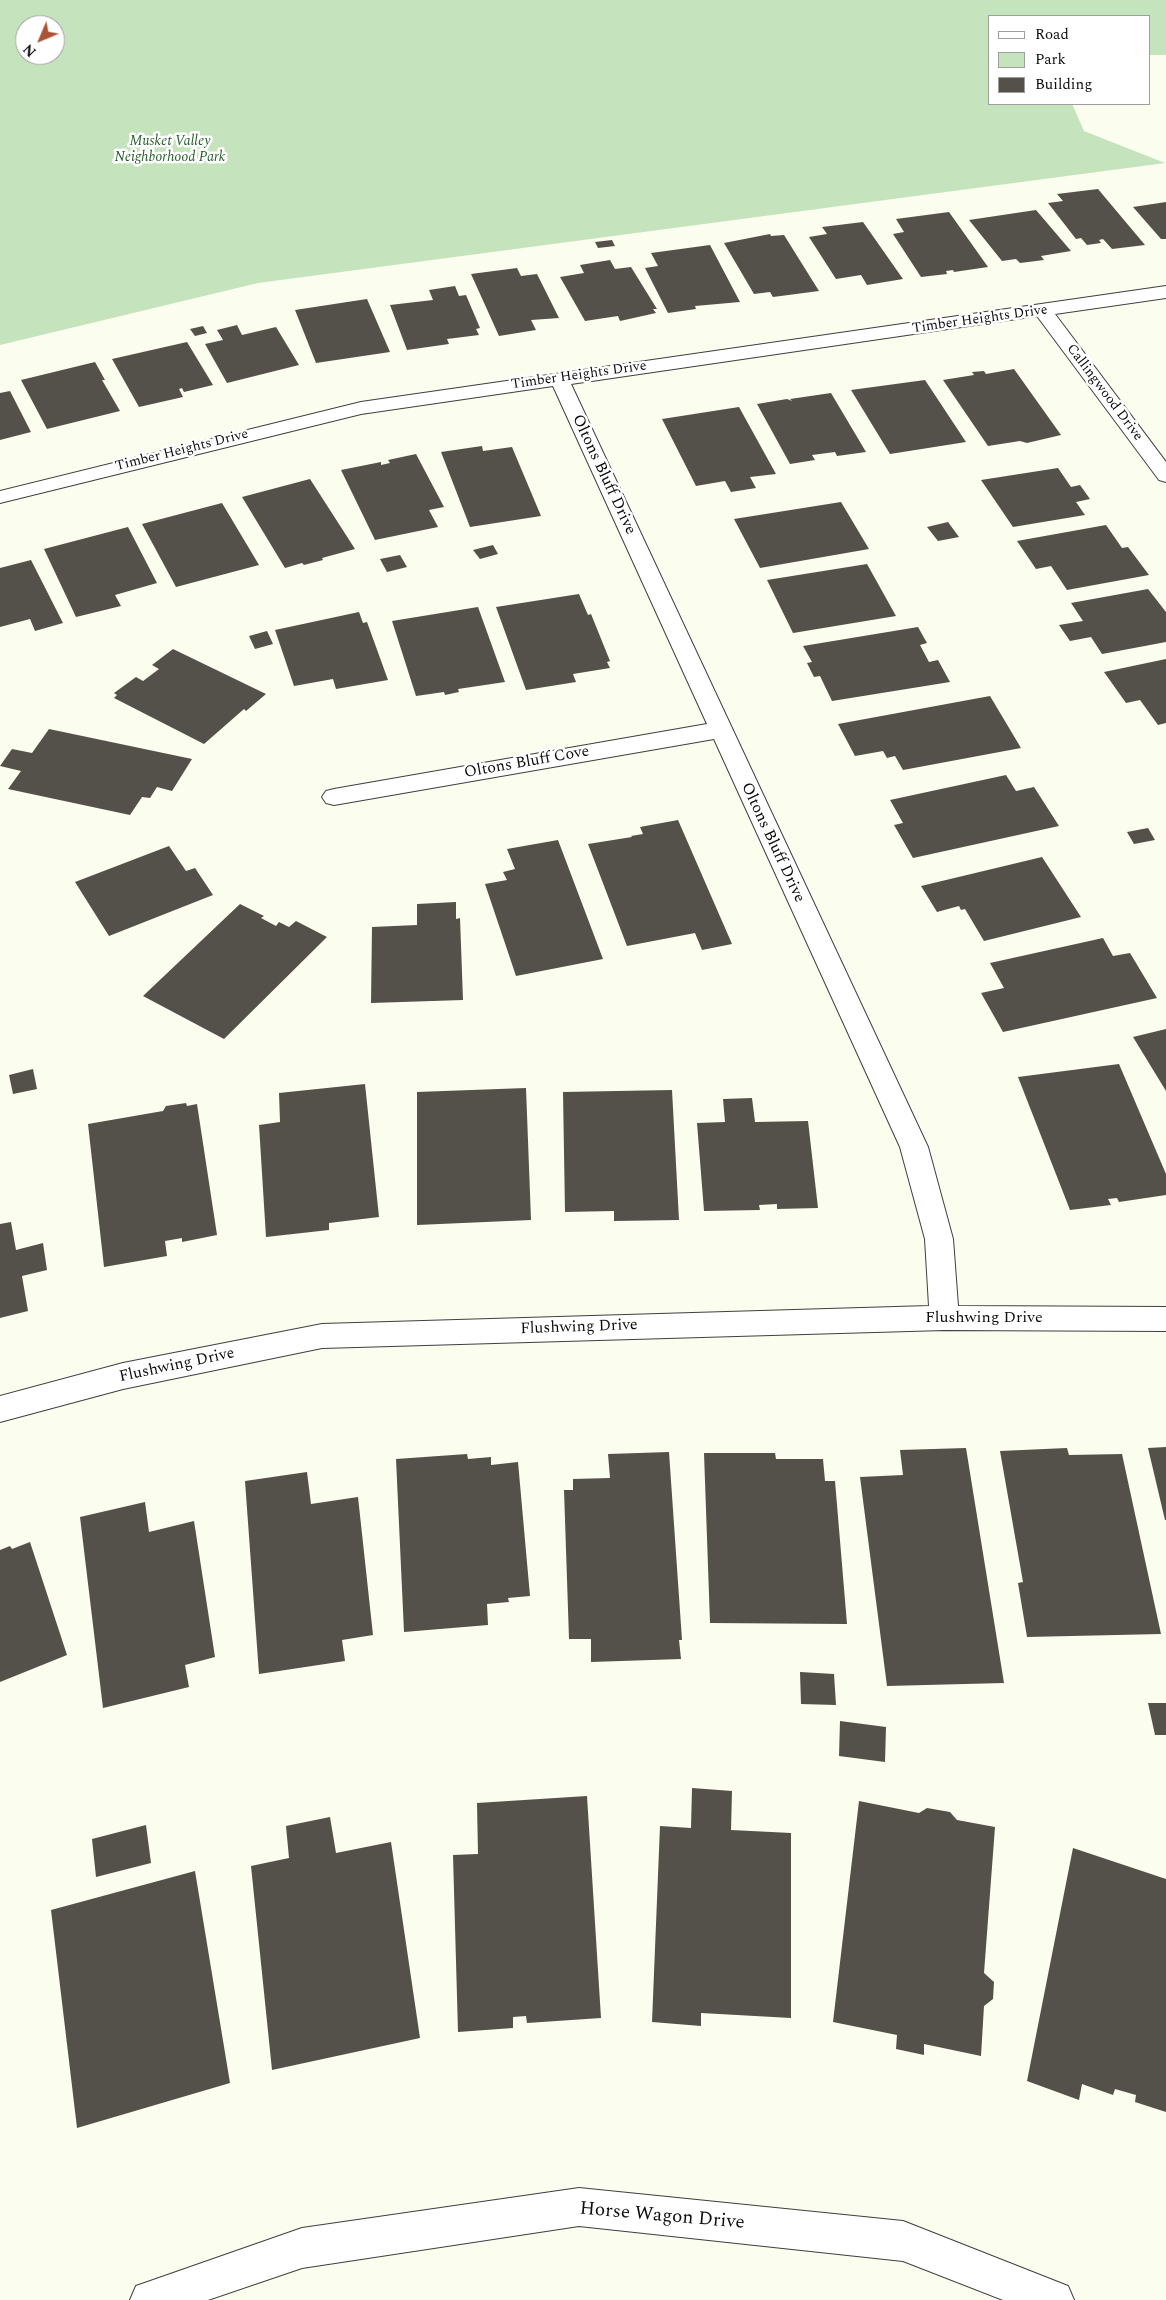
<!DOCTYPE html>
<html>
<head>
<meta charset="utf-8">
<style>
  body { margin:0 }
  #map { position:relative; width:1166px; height:2300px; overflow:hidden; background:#fbfdee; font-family:Spectral,serif }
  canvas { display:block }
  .legend { position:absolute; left:988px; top:15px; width:162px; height:90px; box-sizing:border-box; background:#fff; border:1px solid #9e9e9e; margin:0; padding:6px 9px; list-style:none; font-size:15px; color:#0c0c0c }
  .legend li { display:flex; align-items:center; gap:10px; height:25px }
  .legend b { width:25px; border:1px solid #9e9e9e }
  .north { position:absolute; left:15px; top:15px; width:50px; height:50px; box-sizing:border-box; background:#fff; border:1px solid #9e9e9e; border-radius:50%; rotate:225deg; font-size:14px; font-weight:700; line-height:20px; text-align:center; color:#0c0c0c }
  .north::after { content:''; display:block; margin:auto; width:18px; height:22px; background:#ac5235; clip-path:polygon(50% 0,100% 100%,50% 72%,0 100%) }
</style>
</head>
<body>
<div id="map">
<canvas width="1166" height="2300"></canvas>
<ul class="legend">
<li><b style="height:6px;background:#fff"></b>Road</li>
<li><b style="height:14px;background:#c5e3bc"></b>Park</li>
<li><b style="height:14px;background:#54514a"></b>Building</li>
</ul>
<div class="north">N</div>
</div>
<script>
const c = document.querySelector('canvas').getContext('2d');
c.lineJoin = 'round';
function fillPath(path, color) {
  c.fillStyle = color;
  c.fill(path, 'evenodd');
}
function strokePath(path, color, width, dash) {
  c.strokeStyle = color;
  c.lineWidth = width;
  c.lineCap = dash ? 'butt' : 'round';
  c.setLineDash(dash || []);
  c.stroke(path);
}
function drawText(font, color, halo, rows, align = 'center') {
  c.font = font + ' Spectral,serif';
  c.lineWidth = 5;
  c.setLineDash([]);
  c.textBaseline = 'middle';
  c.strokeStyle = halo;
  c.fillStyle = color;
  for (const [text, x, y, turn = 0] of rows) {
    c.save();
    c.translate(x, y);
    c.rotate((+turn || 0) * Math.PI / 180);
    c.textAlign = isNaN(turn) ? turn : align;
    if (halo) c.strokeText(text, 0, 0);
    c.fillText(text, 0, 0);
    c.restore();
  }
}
const green = new Path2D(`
  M 0,0 L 1166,0 L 1166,55 L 1150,55 L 1150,16 L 990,16 L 990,104 L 1072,104 L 1084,131 L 1165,163 L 258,283 L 0,345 ZM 25,25 L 55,25 L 55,55 L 25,55 Z`);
const building = new Path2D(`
  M 1098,189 L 1145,245 L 1112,249 L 1103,239 L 1099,240 L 1101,243 L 1087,245 L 1081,238 L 1076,239 L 1048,203 L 1063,201 L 1057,194 Z
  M 1166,202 L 1166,239 L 1161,239 L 1133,207 Z
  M 1036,210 L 1071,251 L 1041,256 L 1044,260 L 1020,263 L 1016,259 L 1002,261 L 969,220 Z
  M 949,212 L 988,267 L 954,272 L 953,270 L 946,271 L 947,274 L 921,277 L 893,234 L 904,232 L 896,219 Z
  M 863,222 L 903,279 L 867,285 L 861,275 L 836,279 L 809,237 L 827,234 L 822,227 Z
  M 770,234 L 771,236 L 784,235 L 819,291 L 773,297 L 770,292 L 754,294 L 724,243 Z
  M 612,240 L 615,246 L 598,248 L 595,242 Z
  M 710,245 L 740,302 L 695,306 L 696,309 L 668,313 L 645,268 L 658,266 L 651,253 Z
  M 610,260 L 615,269 L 631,267 L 657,309 L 653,309 L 656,313 L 620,321 L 618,316 L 585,321 L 560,277 L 584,273 L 580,265 Z
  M 517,268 L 521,276 L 537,274 L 559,318 L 531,320 L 536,330 L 499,336 L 471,274 Z
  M 455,286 L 459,296 L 466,295 L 480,328 L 476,329 L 479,335 L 447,339 L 449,344 L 407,350 L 390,305 L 433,300 L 429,290 Z
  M 367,299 L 390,352 L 316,363 L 295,310 Z
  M 237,325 L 242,335 L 276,327 L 299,365 L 227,383 L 205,344 L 223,340 L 217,330 Z
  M 203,326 L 207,333 L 195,336 L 190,329 Z
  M 187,342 L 213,385 L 184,392 L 182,388 L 179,389 L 183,397 L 139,407 L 112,359 Z
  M 95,362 L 105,380 L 102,380 L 120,411 L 47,429 L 21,380 Z
  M 1014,369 L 1061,435 L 1027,443 L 1020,441 L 988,446 L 943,380 L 974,375 L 972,372 L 984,371 L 986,374 Z
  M 925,380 L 966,442 L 890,454 L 851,390 Z
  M 10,391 L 31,432 L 0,440 L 0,393 Z
  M 831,393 L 866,452 L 837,456 L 835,452 L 812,455 L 815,460 L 790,464 L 757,404 L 787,399 L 792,401 L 790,399 Z
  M 739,407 L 776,474 L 750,477 L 756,488 L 731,492 L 725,481 L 696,486 L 662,419 Z
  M 482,446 L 483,451 L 512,447 L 541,516 L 470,527 L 441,452 Z
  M 416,454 L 444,507 L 429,510 L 438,527 L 375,540 L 341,470 L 381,462 L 381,465 L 390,463 L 388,460 Z
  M 1058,468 L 1071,487 L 1080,485 L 1090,499 L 1076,502 L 1085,515 L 1013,527 L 981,480 Z
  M 310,479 L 355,549 L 322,558 L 323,560 L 304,565 L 302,563 L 285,568 L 242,497 Z
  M 841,502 L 869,549 L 760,568 L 734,519 Z
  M 222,503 L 259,565 L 176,587 L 142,524 Z
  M 948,522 L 959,537 L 938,541 L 927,527 Z
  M 1106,525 L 1122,548 L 1128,547 L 1149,575 L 1067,590 L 1051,566 L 1036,569 L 1017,541 Z
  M 128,527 L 157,583 L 115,595 L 121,606 L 76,617 L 44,549 Z
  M 493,545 L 498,554 L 480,559 L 473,550 Z
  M 400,555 L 407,567 L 387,572 L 380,559 Z
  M 31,560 L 63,623 L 35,631 L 30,619 L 0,627 L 0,568 Z
  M 867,564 L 896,616 L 793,633 L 767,580 Z
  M 1148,589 L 1166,612 L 1166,642 L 1102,654 L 1091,637 L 1070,641 L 1059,625 L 1083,621 L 1071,603 Z
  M 579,594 L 588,615 L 591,614 L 610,661 L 607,662 L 610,668 L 573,674 L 576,682 L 526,690 L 496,607 Z
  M 478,607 L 505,682 L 458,689 L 459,692 L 445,695 L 444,692 L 416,696 L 392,621 Z
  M 359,612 L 363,623 L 367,622 L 388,680 L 336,689 L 333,679 L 294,686 L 275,630 Z
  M 918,627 L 927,643 L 920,645 L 929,662 L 938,660 L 950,682 L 832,701 L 820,676 L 814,677 L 807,663 L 812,662 L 803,646 Z
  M 267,631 L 273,644 L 255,649 L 249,636 Z
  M 173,649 L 266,694 L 246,711 L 244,709 L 204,744 L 114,698 L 117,695 L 114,693 L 136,677 L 143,681 L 159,669 L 152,665 Z
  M 1166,659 L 1166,723 L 1158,725 L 1140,700 L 1126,703 L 1104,672 Z
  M 990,696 L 1021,748 L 903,770 L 895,756 L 887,758 L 883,751 L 855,756 L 838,724 Z
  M 49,729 L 192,759 L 172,791 L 157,787 L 150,798 L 142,797 L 130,815 L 8,789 L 21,771 L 0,766 L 12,749 L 32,753 Z
  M 1006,775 L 1016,791 L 1034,787 L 1059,826 L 913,858 L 894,825 L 903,823 L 890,800 Z
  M 678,820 L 732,944 L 702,950 L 695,933 L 627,946 L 588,844 L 632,837 L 631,836 L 643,834 L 640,827 Z
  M 1148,828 L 1155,840 L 1134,844 L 1127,832 Z
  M 558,840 L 603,959 L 516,976 L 485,884 L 507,880 L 503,872 L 515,869 L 507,849 Z
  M 169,846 L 186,871 L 195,868 L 213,895 L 109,936 L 75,882 Z
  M 1042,857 L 1081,917 L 984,941 L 965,909 L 961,910 L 959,906 L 937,912 L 921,886 Z
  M 456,902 L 456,919 L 460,918 L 463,1000 L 371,1003 L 372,927 L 417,925 L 417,904 Z
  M 240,904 L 264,916 L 261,918 L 276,926 L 279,922 L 289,927 L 296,921 L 327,937 L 224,1039 L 143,996 Z
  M 1103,938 L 1113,956 L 1130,953 L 1157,998 L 1003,1032 L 981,993 L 1004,988 L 990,963 Z
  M 1166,1029 L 1166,1091 L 1133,1037 Z
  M 1119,1064 L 1166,1174 L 1166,1195 L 1119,1202 L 1117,1198 L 1108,1199 L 1111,1205 L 1070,1210 L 1018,1077 Z
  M 33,1069 L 37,1089 L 13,1094 L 9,1075 Z
  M 365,1084 L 379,1217 L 329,1223 L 329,1230 L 266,1237 L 259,1125 L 280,1122 L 279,1093 Z
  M 526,1088 L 531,1220 L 417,1225 L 417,1092 Z
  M 672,1090 L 679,1220 L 614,1221 L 614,1211 L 565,1212 L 563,1092 Z
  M 752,1098 L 755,1122 L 808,1121 L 818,1208 L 777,1209 L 777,1204 L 759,1205 L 760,1210 L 704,1211 L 697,1123 L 725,1122 L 723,1099 Z
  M 186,1103 L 187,1106 L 197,1104 L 217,1235 L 182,1242 L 182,1238 L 165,1241 L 167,1256 L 104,1267 L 88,1124 L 163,1111 L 166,1106 Z
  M 11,1222 L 16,1250 L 43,1243 L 47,1270 L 22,1276 L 28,1311 L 0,1318 L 0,1224 Z
  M 1166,1447 L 1166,1520 L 1165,1520 L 1148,1448 Z
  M 966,1448 L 1004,1683 L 887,1686 L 860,1477 L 903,1475 L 900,1450 Z
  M 1067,1448 L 1069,1455 L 1122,1454 L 1161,1634 L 1027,1637 L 1018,1583 L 1023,1582 L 1000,1451 Z
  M 669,1452 L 682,1640 L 679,1640 L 681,1659 L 591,1662 L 591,1639 L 569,1639 L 564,1490 L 573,1490 L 573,1479 L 610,1478 L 608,1454 Z
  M 704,1453 L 775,1453 L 776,1459 L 823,1459 L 825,1481 L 835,1481 L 847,1624 L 710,1623 Z
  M 467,1454 L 468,1459 L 491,1457 L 491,1465 L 518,1462 L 530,1596 L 508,1598 L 509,1602 L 487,1604 L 488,1625 L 404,1632 L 396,1459 Z
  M 307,1472 L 311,1504 L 358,1497 L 373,1635 L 342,1640 L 345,1661 L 259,1674 L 245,1481 Z
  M 145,1502 L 149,1532 L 194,1521 L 215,1657 L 185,1665 L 189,1687 L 103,1708 L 80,1517 Z
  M 30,1542 L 67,1655 L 0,1682 L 0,1550 L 10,1546 L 12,1549 Z
  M 800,1672 L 834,1674 L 836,1705 L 801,1704 Z
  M 1148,1703 L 1166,1703 L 1166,1735 L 1155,1735 Z
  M 840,1721 L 886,1727 L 885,1762 L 839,1756 Z
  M 692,1788 L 732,1791 L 731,1830 L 791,1833 L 791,2018 L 701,2013 L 701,2026 L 652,2022 L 660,1826 L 691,1828 Z
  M 587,1796 L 601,2018 L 527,2023 L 526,2016 L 513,2017 L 513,2028 L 458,2032 L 453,1855 L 478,1854 L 477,1803 Z
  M 859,1801 L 919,1813 L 927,1808 L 950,1812 L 957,1820 L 995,1827 L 984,1973 L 994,1982 L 993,1999 L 984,2006 L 981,2056 L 924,2044 L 924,2055 L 896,2049 L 897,2035 L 833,2022 Z
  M 330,1817 L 336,1853 L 391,1842 L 420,2038 L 272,2070 L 251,1866 L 289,1858 L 286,1826 Z
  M 146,1825 L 151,1863 L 96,1877 L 92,1839 Z
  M 1073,1848 L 1166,1879 L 1166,2112 L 1135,2102 L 1136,2095 L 1115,2089 L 1113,2095 L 1082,2084 L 1079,2100 L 1027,2081 Z
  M 195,1871 L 230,2083 L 77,2128 L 51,1910 Z`);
const street = new Path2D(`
  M 1166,286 L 1166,298 L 1055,314 L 1166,462 L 1166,482 L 1159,480 L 1037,316 L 571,384 L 928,1147 L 953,1239 L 958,1306 L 1166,1307 L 1166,1331 L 944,1330 L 322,1348 L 123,1389 L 0,1422 L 0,1396 L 123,1363 L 322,1324 L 929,1306 L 925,1239 L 900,1147 L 714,739 L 334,805 L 326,803 L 322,797 L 326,791 L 334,789 L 707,724 L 553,386 L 361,414 L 0,503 L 0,491 L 361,402 Z
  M 579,2188 L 903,2221 L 1068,2286 L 1074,2300 L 1003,2300 L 903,2261 L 579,2226 L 302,2268 L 208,2300 L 130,2300 L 136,2286 L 302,2228 Z`);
const farParknames = [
  ["Musket Valley",170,142],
  ["Neighborhood Park",170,158]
];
const farStreetnames = [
  ["Timber Heights Drive",980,320,-8],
  ["Timber Heights Drive",579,376,-8],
  ["Callingwood Drive",1104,393,53],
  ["Timber Heights Drive",182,451,-14]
];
const streetNames = [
  ["Oltons Bluff Drive",603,475,65],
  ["Oltons Bluff Cove",527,763,-10],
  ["Oltons Bluff Drive",772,843,65],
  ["Flushwing Drive",984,1319],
  ["Flushwing Drive",579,1328,-2],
  ["Flushwing Drive",177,1366,-12]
];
const nearStreetnames = [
  ["Horse Wagon Drive",662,2217,5]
];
fillPath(green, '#c5e3bc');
fillPath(building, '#54514a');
strokePath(street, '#3f3f3f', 2);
fillPath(street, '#fff');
drawText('italic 14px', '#255c29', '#fff', farParknames);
drawText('14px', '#0c0c0c', '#fff', farStreetnames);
drawText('16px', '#0c0c0c', '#fff', streetNames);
drawText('19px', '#0c0c0c', '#fff', nearStreetnames);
</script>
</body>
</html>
